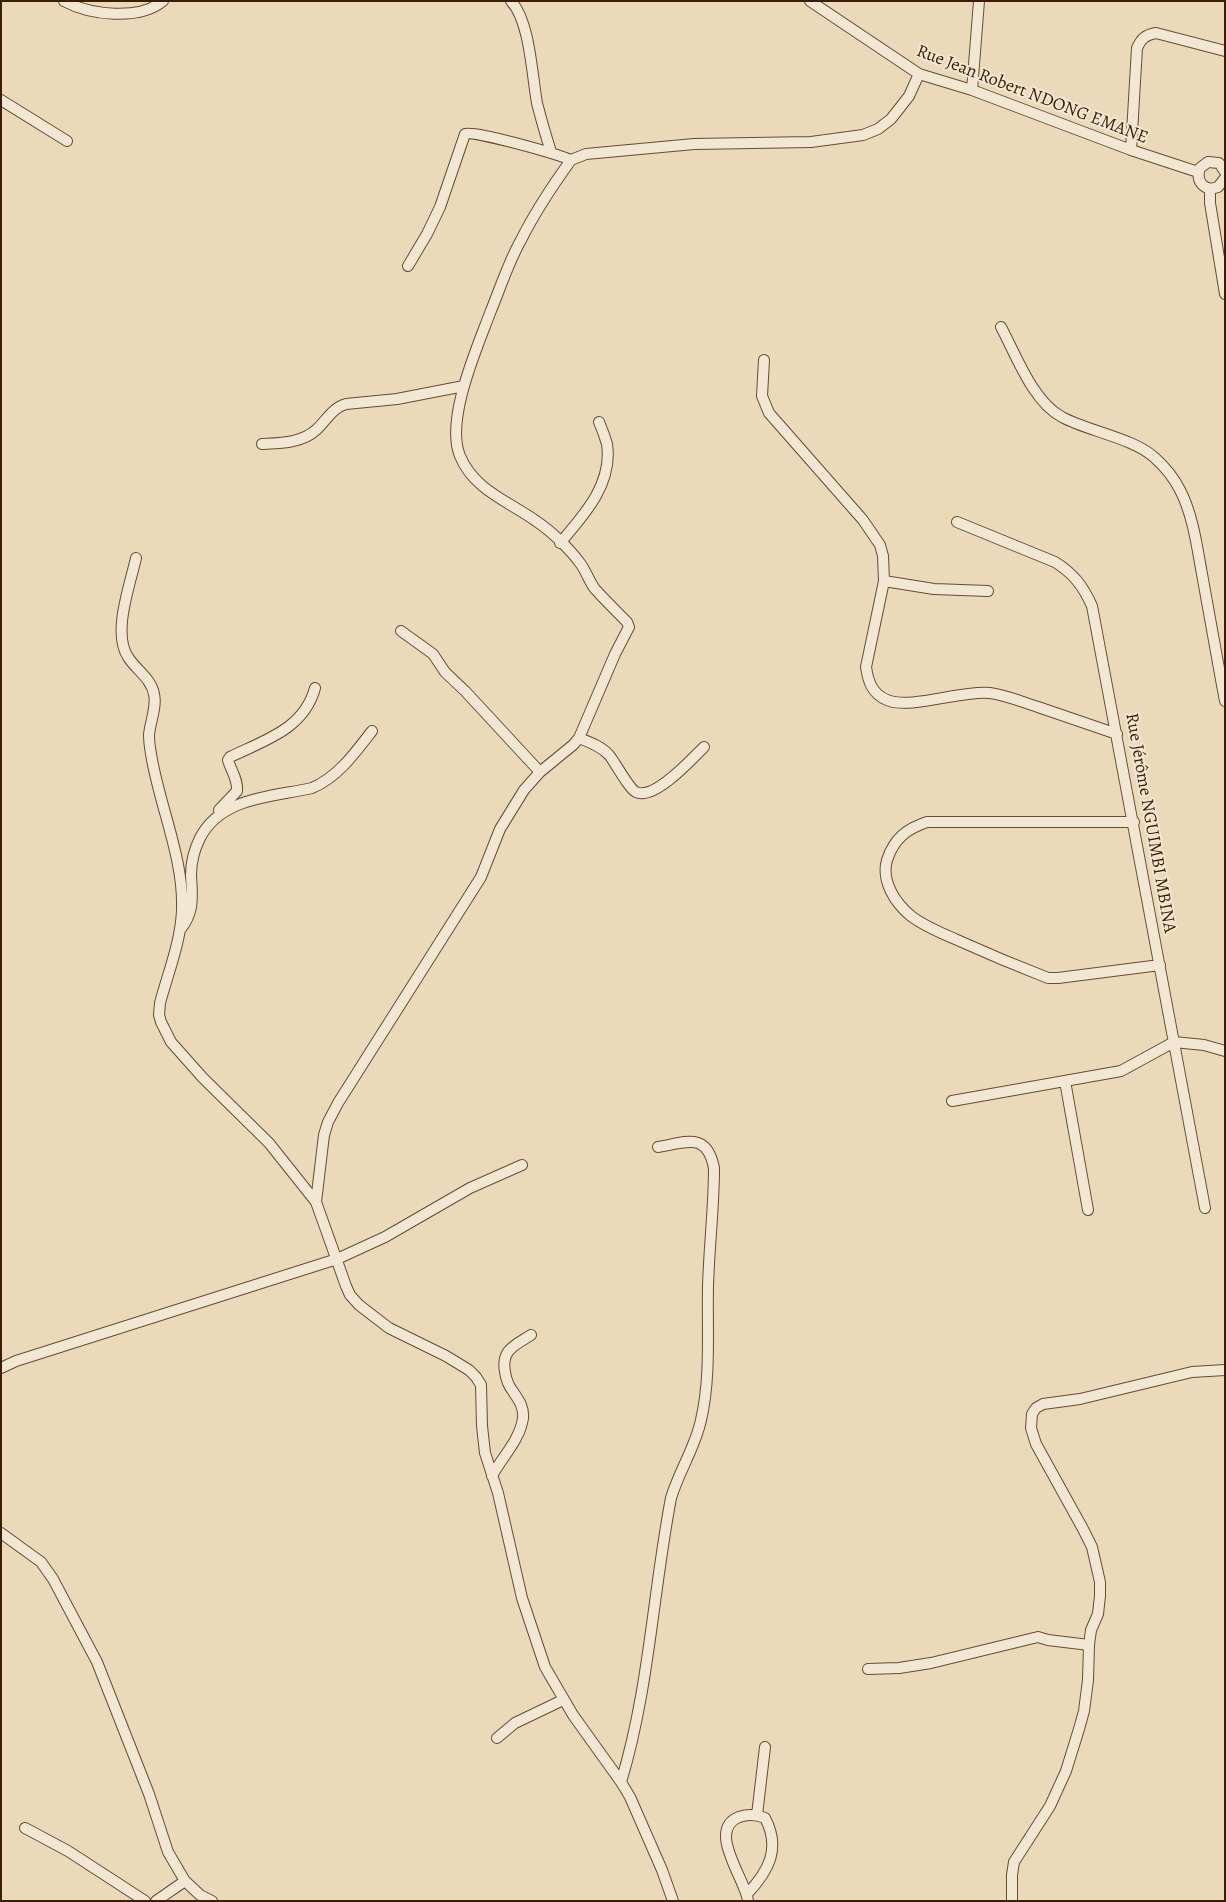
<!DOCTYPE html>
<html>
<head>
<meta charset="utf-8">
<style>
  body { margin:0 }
  #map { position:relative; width:1226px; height:1902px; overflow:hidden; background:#eadaba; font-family:Alegreya,serif }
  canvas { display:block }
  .frame { position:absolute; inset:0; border:2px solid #3b1d04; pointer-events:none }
</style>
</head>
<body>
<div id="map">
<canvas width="1226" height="1902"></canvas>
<div class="frame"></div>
</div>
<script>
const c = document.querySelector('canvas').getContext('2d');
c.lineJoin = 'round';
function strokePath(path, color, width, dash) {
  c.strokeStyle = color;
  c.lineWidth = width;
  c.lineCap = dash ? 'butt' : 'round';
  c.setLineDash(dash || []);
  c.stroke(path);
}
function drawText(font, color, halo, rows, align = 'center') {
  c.font = font + ' Alegreya,serif';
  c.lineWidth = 4;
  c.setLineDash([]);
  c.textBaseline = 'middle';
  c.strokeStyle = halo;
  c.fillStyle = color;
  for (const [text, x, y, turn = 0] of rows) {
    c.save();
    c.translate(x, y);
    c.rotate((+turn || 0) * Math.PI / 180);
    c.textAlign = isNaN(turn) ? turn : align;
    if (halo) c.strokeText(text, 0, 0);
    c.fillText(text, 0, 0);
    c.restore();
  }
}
const minor = new Path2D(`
  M 64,1 C 90,15 139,21 163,1
  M 511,1 C 530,21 532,76 537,103 C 541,119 546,136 551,152
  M 810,1 L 919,74 L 972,90 L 1131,150 L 1198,172
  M 972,90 L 979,1
  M 1,100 L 67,141
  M 1131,150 L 1137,48 C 1141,39 1145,35 1156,33 L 1225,51
  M 1225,172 L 1219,163 L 1208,162 L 1200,168 C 1195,182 1205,192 1218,187 L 1225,178
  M 1210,189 L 1210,203 L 1225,294
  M 408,266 L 427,234 L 440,207 L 465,134 C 474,130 557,154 571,160
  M 1001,327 C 1016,355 1033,402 1062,417 C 1087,431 1134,438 1155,458 C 1165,467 1174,478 1180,490 C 1193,515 1197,547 1202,574 C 1210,617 1217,659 1225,701
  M 764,360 L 762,396 L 769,413 L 863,520 L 880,545 L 883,556 L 884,581 L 866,667 C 868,681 872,694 887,700 C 911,710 961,690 990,693 C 1006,695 1022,702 1038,707 C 1064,716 1091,725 1117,734
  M 262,444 C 280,443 302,443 316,430 C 326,421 332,408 346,404 L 397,399 L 464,386
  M 957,522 L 1055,562 C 1074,574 1083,586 1092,606 L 1205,1208
  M 560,543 C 584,515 613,484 607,444 C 605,437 602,429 599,422
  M 136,558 C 130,585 112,633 128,657 C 136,670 151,678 154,694 C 157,707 150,722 149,735 C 149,741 150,748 151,754 C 159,805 184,858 182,910 C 181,941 168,973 160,1003 L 159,1015 L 161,1022 L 171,1042 L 203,1078 L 269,1143 L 316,1202 L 346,1286 L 350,1295 L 359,1305 L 389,1328 L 446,1356 L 469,1370 L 476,1377 L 481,1385 L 482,1426 L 485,1453 L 498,1493 L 522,1598 L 545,1667 L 573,1715 L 621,1782 L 630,1797 L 662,1870 L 673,1901
  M 884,581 L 934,589 L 988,591
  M 401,631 L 433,654 L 445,672 L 465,691 L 540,772
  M 579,738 C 589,742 601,746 609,755 C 615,762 629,789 636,792 C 654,801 692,759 704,747
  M 219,810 L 237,791 C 238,779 231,771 228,760 L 230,757 C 265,740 304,729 315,688
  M 1134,822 L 927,822 C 906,829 894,839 887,860 C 881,881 895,903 911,916 C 924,926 941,933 955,939 C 986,953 1017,966 1048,978 L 1058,978 L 1160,965
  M 180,930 C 195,912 192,896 191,875 C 191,861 194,850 200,838 C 221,797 272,797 312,788 C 338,777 355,753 372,731
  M 1065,1081 L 1088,1210
  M 952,1101 L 1121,1071 L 1174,1042 L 1204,1045 L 1225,1051
  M 316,1202 L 324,1135 L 328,1122 L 338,1103 L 481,877 L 500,829 L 524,790 L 540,772 L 573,745 L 579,738 L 615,654 L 629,627 L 627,622 C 616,611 605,600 595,589 C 589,581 586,571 580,563 C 569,548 551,531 536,521 C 508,501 474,490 460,456 C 445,420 477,348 490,313 C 500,289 508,263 521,240 C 535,212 553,185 571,160 L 586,154 L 694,144 L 811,142 L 863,135 L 878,129 L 891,119 L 909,96 L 919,74
  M 1,1368 L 16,1361 L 337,1259 L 385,1237 L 470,1188 L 522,1165
  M 492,1476 C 502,1457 520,1440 523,1418 C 524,1406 518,1399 512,1390 C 508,1385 506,1378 505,1372 C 501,1350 514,1346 531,1335
  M 1,1533 L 41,1562 L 53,1579 L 97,1662 L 149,1794 L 168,1852 L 185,1881 L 200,1895 L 212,1901
  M 868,1669 L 899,1668 L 931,1663 L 1038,1637 L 1048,1640 L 1089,1645
  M 497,1738 L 515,1723 L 563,1700
  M 621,1782 C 649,1690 653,1592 671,1498 C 679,1471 695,1448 701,1420 C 711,1377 707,1331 708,1287 C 709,1247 714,1208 714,1168 C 707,1132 687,1142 658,1147
  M 757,1815 L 765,1747
  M 25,1828 L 68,1851 L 145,1901
  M 747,1894 C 769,1871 781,1848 765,1818 C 755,1814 748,1814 739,1817 C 706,1830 746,1880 748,1901
  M 156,1901 L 185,1881
  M 1012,1901 L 1012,1875 L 1014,1862 L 1050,1806 L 1066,1771 L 1079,1729 L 1084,1711 L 1088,1680 L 1089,1645 L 1091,1630 L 1098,1614 L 1100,1596 L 1100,1582 L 1092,1547 L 1083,1529 L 1036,1444 L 1031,1428 L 1032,1414 L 1036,1408 L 1043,1404 L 1080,1399 L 1192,1372 L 1225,1370`);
const streetNames = [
  ["Rue Jean Robert NDONG EMANE",1032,95,21],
  ["Rue Jérôme NGUIMBI MBINA",1150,823,80]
];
strokePath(minor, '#674c32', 12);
strokePath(minor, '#f1e7d2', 10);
drawText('18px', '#3b1d04', '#f1e7d2', streetNames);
</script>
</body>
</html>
